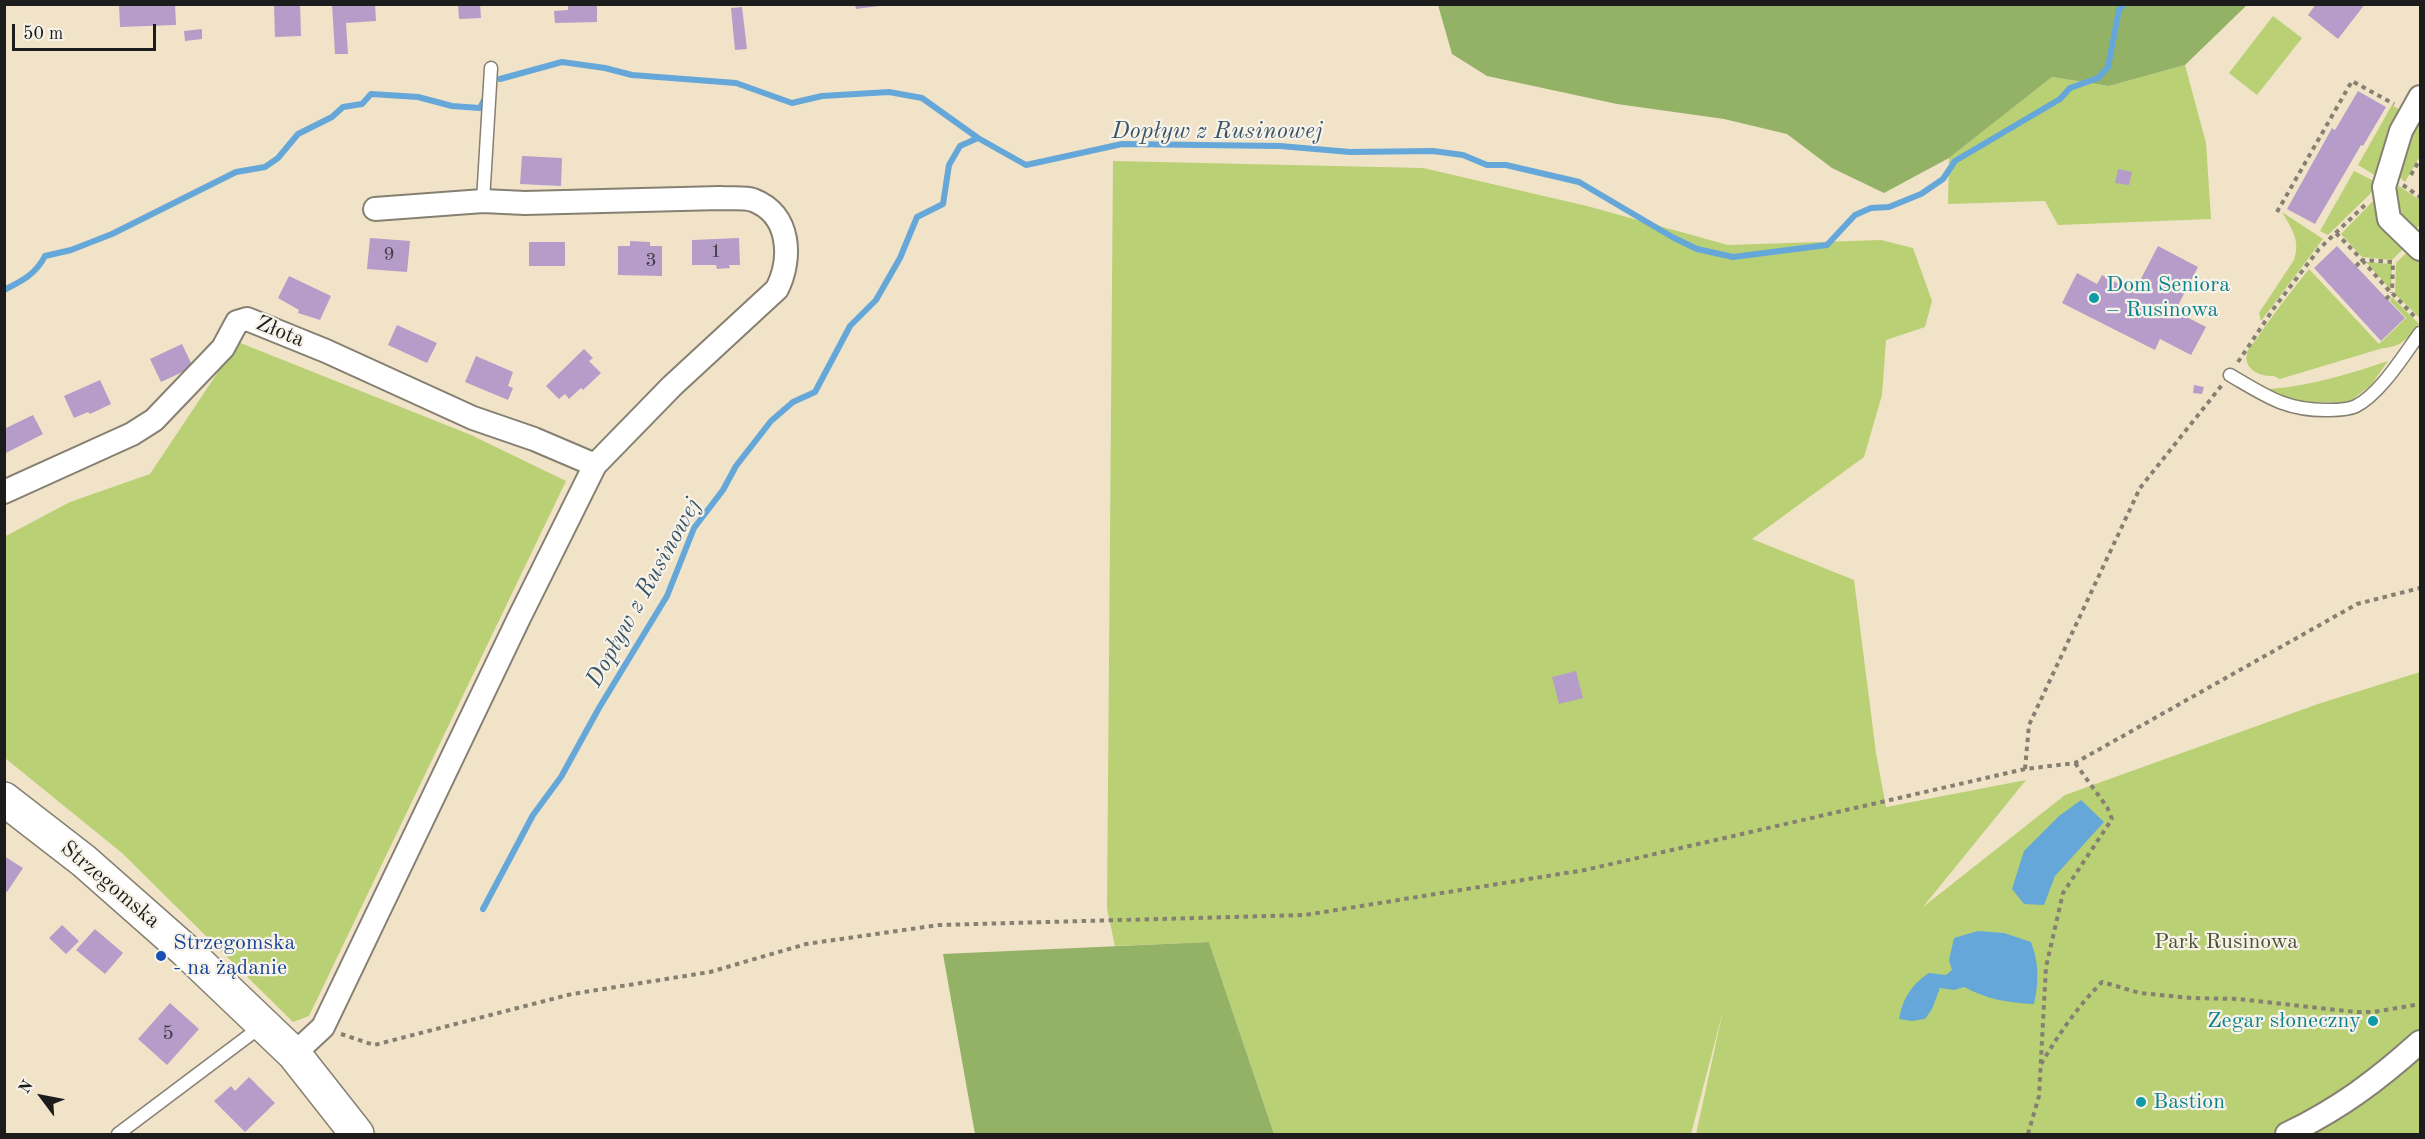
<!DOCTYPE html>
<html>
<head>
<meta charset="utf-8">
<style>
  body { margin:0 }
  #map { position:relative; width:2425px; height:1139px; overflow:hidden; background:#f0e3c8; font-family:"Old Standard TT",serif }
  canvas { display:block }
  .frame { position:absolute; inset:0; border:6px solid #1c1c1c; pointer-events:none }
  .north { position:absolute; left:12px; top:1067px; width:60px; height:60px; -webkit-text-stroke:4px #f7f3e8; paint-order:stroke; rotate:302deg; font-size:16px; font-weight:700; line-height:24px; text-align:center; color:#1c1c1c }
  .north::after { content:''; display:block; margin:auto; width:21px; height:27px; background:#1c1c1c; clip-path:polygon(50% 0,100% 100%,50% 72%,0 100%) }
  .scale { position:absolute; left:12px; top:24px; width:144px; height:27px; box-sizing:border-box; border:3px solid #1c1c1c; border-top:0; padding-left:8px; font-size:18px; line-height:21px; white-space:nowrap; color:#1c1c1c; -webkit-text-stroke:4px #f7f3e8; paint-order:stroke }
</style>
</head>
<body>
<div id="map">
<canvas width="2425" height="1139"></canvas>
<div class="frame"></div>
<div class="north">N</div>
<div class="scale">50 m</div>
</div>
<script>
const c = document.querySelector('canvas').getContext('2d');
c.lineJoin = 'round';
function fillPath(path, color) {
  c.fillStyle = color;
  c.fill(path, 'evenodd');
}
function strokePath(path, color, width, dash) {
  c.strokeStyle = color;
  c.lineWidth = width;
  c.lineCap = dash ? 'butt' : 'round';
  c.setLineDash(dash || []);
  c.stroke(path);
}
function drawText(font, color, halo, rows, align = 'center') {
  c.font = font + ' "Old Standard TT",serif';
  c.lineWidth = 4.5;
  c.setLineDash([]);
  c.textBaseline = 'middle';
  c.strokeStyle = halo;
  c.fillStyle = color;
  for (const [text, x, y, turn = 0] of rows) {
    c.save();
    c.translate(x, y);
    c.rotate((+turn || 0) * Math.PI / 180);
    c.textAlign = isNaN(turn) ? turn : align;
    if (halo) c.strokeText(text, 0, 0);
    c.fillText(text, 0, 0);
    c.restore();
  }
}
const green = new Path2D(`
  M 2273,16 L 2302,38 L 2257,95 L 2229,73 Z
  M 2185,65 L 2206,143 L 2211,219 L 2058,225 L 2045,201 L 1948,204 L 1949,158 L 2052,77 L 2109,86 Z
  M 2392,105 L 2399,109 L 2399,114 L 2383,151 L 2376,176 L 2358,165 Z
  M 2420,119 L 2420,156 L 2405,182 L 2397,175 L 2410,137 Z
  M 1113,161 L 1423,168 L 1587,206 L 1728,245 L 1881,240 L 1913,248 L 1932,301 L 1925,327 L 1886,340 L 1882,395 L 1864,457 L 1752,539 L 1854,580 L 1876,753 L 1886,807 L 2026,780 L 1923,907 L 2065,795 L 2318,704 L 2420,672 L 2420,1134 L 1696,1134 L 1723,1011 L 1691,1134 L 1274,1134 L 1209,942 L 1115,946 L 1107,909 Z
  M 2354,171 L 2374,181 L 2374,188 L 2370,194 L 2328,235 L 2320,231 Z
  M 2399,186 L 2420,200 L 2420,225 L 2412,232 L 2400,210 L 2396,189 Z
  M 2374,200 L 2385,230 L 2403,249 L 2392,260 L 2362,257 L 2341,234 Z
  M 2282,212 L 2323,239 L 2261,321 L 2259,313 L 2294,260 C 2301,240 2291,228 2282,212 Z
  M 2407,252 L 2420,263 L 2420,318 L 2395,294 L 2396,263 Z
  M 2366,262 L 2392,264 L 2391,290 Z
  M 2309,269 L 2379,344 L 2406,318 L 2390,301 L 2392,297 L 2419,324 C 2408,338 2402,347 2383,348 L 2280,379 L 2274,376 C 2261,377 2243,370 2247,353 C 2248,348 2255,342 2258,337 C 2273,314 2291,292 2309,269 Z
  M 238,342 L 471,435 L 566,481 L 309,1016 L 293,1022 L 122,853 L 5,758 L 4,537 L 70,502 L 150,474 Z
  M 2388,361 L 2371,385 L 2349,402 L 2300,402 L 2285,398 L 2269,389 C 2311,386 2349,374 2388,361 Z`);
const forest = new Path2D(`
  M 1438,5 L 1438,4 L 2247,5 L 2185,65 L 2109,86 L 2052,77 L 1949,158 L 1884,193 L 1832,168 L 1787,134 L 1724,119 L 1617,104 L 1487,76 L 1452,54 Z
  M 1209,942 L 1274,1134 L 975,1134 L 943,954 Z`);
const water = new Path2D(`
  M 2081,800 L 2104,822 L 2055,876 L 2044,905 L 2024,904 L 2012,889 L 2024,851 L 2059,816 Z
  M 1978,931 L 2004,933 L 2031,942 C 2039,963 2039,981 2034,1004 C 2008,1003 1987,999 1964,987 L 1954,990 L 1940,988 L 1932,1009 L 1925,1019 L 1912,1021 L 1899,1019 C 1902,999 1912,984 1929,973 L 1946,975 L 1952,970 L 1949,960 L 1954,938 Z`);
const stream = new Path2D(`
  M 500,79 L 562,62 L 605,68 L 632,75 L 736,83 L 792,103 L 822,96 L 889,92 L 922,98 L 978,138
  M 4,290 C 22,281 36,274 45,256 L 71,250 L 112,234 L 236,172 L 265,167 L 278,158 L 298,134 L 332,117 L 343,107 L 362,104 L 371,94 L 418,97 L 452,106 L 480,108 L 485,98
  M 483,909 L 533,815 L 561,777 L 599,708 L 667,596 L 694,528 L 723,490 L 736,466 L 771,421 L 793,402 L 815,392 L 850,326 L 876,300 L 900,258 L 917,217 L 943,204 L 949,165 L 960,146 L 978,138 L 1026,165 L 1122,144 L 1280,146 L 1350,152 L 1433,151 L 1463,155 L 1487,165 L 1506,165 L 1579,182 L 1674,238 L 1697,249 L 1733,257 L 1827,245 L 1855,215 L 1871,208 L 1889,207 L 1921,194 L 1943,179 L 1955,161 L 2060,99 L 2070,88 L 2098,78 L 2108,67 L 2119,10 L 2124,4`);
const building = new Path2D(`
  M 119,4 L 175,4 L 176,25 L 120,27 Z
  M 274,4 L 300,4 L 301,36 L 275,37 Z
  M 332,4 L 375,4 L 376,21 L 346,23 L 348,54 L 335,54 Z
  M 458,4 L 480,4 L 481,18 L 459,19 Z
  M 568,4 L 597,4 L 597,22 L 555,23 L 554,11 L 568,10 Z
  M 855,4 L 879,4 L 879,6 L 856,9 Z
  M 2316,4 L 2365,4 L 2338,39 L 2308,15 Z
  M 742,7 L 747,49 L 735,50 L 731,8 Z
  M 202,29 L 202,39 L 185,41 L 184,31 Z
  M 2358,91 L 2386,107 L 2363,146 L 2361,145 L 2315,224 L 2287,209 L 2332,128 L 2335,130 Z
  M 522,156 L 562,158 L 561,186 L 520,184 Z
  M 2118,169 L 2132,172 L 2129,185 L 2115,183 Z
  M 370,238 L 410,241 L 407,272 L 367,269 Z
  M 739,238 L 740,265 L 729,265 L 730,268 L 717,269 L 716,265 L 692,265 L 692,240 Z
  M 630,241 L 650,242 L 650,246 L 662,246 L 662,276 L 618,275 L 618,246 L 630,246 Z
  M 529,242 L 565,242 L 565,266 L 529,266 Z
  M 2158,246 L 2198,267 L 2175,311 L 2206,327 L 2191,355 L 2160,339 L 2155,350 L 2062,303 L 2077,273 L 2097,284 L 2102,275 L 2134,292 Z
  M 2337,246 L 2405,318 L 2381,341 L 2314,268 Z
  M 289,276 L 331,296 L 320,320 L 298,313 L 299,310 L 278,298 Z
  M 397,325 L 437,343 L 427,363 L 388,345 Z
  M 182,344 L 193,367 L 161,382 L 150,359 Z
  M 584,349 L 593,358 L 589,361 L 601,373 L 583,390 L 581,388 L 569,399 L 565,394 L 559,399 L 546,386 Z
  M 476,356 L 513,372 L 508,386 L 513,388 L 508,400 L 465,382 Z
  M 100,380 L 111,404 L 90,414 L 88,412 L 74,418 L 64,396 Z
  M 2194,385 L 2204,387 L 2202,394 L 2193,393 Z
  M 33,415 L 43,434 L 4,454 L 4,429 Z
  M 1576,671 L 1583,698 L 1559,704 L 1552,677 Z
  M 4,856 L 23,868 L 7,892 L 4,890 Z
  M 62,925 L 79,941 L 66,954 L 49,938 Z
  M 95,929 L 123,953 L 105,974 L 76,950 Z
  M 170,1003 L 199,1029 L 167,1065 L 138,1039 Z
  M 249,1077 L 275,1103 L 245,1132 L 214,1101 L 231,1086 L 235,1091 Z`);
const path = new Path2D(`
  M 2411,175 L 2420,159
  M 2403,185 L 2420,197
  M 2277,212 L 2352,81 L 2394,104
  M 2336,233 L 2362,260 L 2393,262 L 2392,293
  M 2356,266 L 2362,260 L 2391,293
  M 2386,299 L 2392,293 L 2417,319
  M 2238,362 L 2274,308 L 2319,249 L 2367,203
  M 2025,769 L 2029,725 L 2140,488 L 2222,385
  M 341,1034 L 374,1045 L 572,994 L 710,972 L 806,944 L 939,925 L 1305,915 L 1585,870 L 2025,769 L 2075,763 L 2357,604 L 2420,588
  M 2041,1064 C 2059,1034 2077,1007 2102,982 L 2140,993 L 2191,998 L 2238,999 L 2356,1012 L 2374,1012 L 2420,1004
  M 2028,1134 L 2039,1096 L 2046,967 L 2063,893 L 2112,819 L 2107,807 L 2075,763`);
const lane = new Path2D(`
  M 483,201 L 491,68
  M 2230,375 C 2266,396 2286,411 2329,410 C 2337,410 2348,410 2356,406 C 2380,394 2404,355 2420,333
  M 118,1134 L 263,1025`);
const street = new Path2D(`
  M 2420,97 L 2401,131 L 2384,187 L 2389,219 L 2420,249
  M 4,492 L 132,434 L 154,420 L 223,348 L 237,322 L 247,319 L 326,351 L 473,418 L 534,439 L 595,465
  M 294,1054 L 323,1027 L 519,618 L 595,465 L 672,386 L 777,289 C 792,259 791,214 753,200 C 744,197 730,199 720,198 L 525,203 L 483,201 L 375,209
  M 2287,1134 C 2339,1109 2378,1080 2420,1042`);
const secondary = new Path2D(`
  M 4,799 L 84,861 L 186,951 L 294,1054 L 357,1134`);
const markers = [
  [2094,298,6,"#0f9aa8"],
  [161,956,6,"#1a4fb4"],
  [2373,1021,6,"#0f9aa8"],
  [2141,1102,6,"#0f9aa8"]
];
const numberNames = [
  ["1",716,252],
  ["9",389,255],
  ["3",651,261],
  ["5",168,1034]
];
const cultureNames = [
  ["Dom Seniora",2106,285],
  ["– Rusinowa",2106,310],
  ["Zegar słoneczny",2361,1021,"right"],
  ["Bastion",2153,1102]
];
const streetNames = [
  ["Złota",280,332,22],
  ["Strzegomska",110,885,40]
];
const parkNames = [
  ["Park Rusinowa",2226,942]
];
const transitNames = [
  ["Strzegomska",173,943],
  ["- na żądanie",173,968]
];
const waterNames = [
  ["Dopływ z Rusinowej",1217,132],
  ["Dopływ z Rusinowej",644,593,-61]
];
fillPath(green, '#bad074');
fillPath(forest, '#93b266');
fillPath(water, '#65a7d9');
strokePath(stream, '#65a7d9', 6);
fillPath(building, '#b69cc8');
strokePath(lane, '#868072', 15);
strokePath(street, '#868072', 26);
strokePath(secondary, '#868072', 36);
strokePath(path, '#868072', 4, [4.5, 4.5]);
strokePath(lane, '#fff', 12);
strokePath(street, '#fff', 22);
strokePath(secondary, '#fff', 33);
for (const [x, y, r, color] of markers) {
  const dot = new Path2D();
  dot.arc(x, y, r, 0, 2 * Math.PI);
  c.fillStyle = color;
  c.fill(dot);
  strokePath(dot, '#f7f3e8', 2);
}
drawText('20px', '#423c47', null, numberNames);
drawText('22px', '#0d838f', '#f7f3e8', cultureNames, 'left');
drawText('22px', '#1c1c1c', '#f7f3e8', streetNames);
drawText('22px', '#4b5236', '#f7f3e8', parkNames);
drawText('22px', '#164399', '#f7f3e8', transitNames, 'left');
drawText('italic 24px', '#395468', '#f7f3e8', waterNames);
</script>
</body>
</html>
